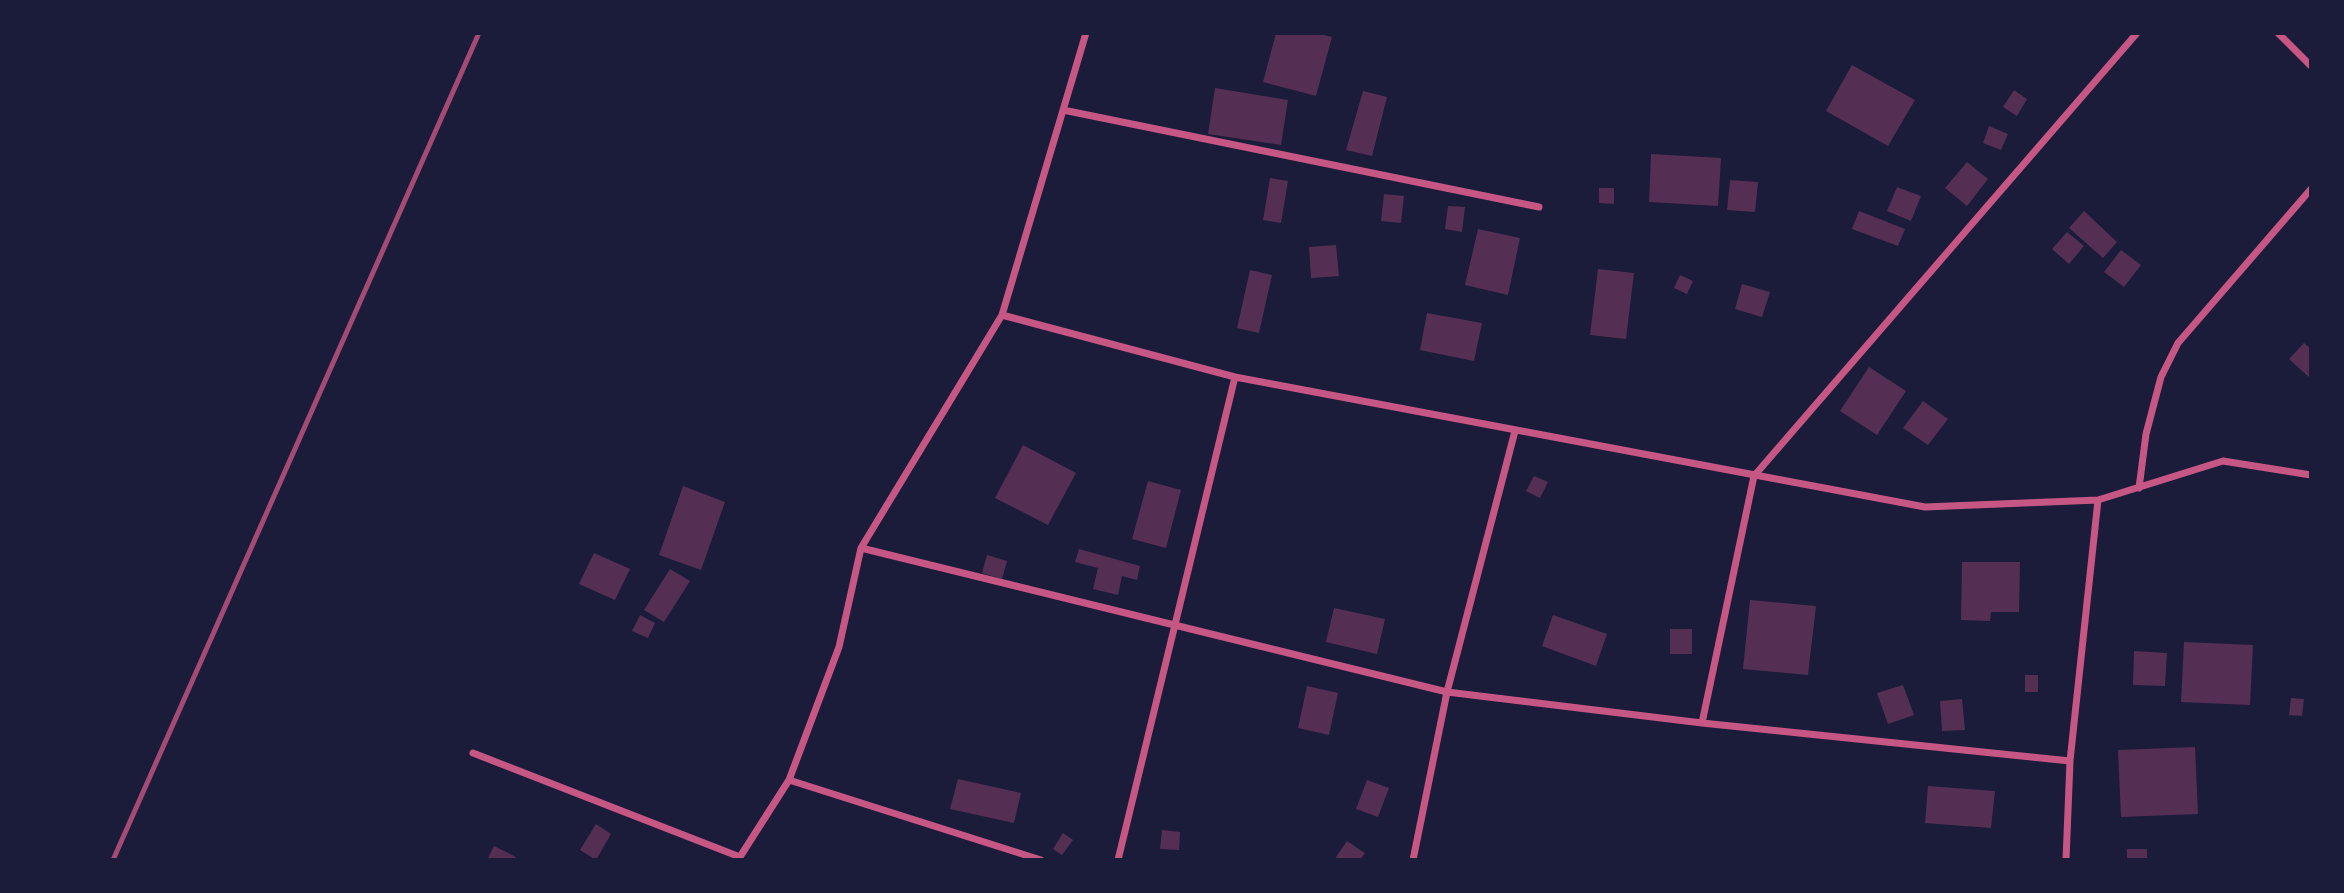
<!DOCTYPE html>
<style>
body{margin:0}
#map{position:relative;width:2344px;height:893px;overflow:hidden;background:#1b1b3a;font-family:"Libre Baskerville",serif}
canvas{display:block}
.frame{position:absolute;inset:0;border:35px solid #1b1b3a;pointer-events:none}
</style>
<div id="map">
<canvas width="2344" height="893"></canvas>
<div class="frame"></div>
</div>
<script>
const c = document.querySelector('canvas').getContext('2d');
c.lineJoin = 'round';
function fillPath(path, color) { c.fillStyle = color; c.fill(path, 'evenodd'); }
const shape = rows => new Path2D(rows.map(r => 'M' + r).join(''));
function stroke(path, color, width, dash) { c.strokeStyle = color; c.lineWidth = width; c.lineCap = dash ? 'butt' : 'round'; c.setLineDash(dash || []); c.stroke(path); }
const building = shape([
 [1276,33,1316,33,1332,37,1316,96,1263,82],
 [1852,65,1915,100,1888,146,1826,111],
 [1215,88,1288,100,1281,145,1208,134],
 [2014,90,2027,99,2017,116,2003,107],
 [1363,91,1387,97,1372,156,1346,150],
 [1989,126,2008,134,2001,150,1983,143],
 [1651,154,1721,158,1718,206,1649,202],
 [1967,162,1988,179,1967,206,1945,188],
 [1270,178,1288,181,1281,223,1263,220],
 [1730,180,1758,182,1755,212,1727,210],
 [1897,187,1921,196,1911,221,1887,211],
 [1599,188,1614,188,1614,204,1599,203],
 [1384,194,1404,196,1401,223,1381,221],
 [1448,206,1465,207,1462,232,1445,229],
 [1859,211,1905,229,1898,246,1852,229],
 [2084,211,2117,242,2103,258,2069,228],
 [1478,229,1520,238,1508,295,1465,285],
 [2067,232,2084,246,2069,264,2052,249],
 [1336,245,1339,276,1311,278,1309,247],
 [2121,250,2141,265,2124,287,2104,272],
 [1598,269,1634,273,1626,339,1590,335],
 [1250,270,1272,275,1259,333,1237,328],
 [1680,275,1693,281,1687,294,1674,288],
 [1742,284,1770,292,1762,317,1735,309],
 [1427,313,1482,323,1474,361,1420,350],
 [2304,343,2311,349,2311,379,2289,359],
 [1869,367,1906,391,1877,435,1840,411],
 [1923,401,1948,419,1928,445,1903,428],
 [1023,445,1076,473,1048,525,995,498],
 [1534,476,1548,482,1540,498,1526,491],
 [1148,481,1181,490,1166,548,1132,539],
 [683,486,725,502,701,570,659,555],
 [1079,549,1140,566,1137,580,1122,576,1118,595,1093,589,1098,568,1075,562],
 [594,553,630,569,615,600,579,584],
 [987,555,1007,561,1002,579,982,573],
 [1962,562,2020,562,2019,612,1991,612,1990,621,1961,620],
 [670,569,690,581,664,622,644,610],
 [1750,600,1816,606,1808,675,1743,669],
 [1334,608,1385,619,1377,654,1326,642],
 [640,615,655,623,648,638,632,631],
 [1553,615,1607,634,1596,666,1542,646],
 [1670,629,1692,629,1692,654,1670,654],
 [2184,642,2253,645,2250,705,2181,702],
 [2134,651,2167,653,2165,686,2133,685],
 [2025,675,2038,675,2038,692,2025,692],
 [1903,685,1914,715,1888,724,1877,693],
 [1307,686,1338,693,1329,735,1298,728],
 [2291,698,2304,699,2302,716,2289,715],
 [1962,699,1965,730,1942,731,1940,701],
 [2195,747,2198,814,2121,817,2118,750],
 [958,779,1021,793,1014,823,950,809],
 [1367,780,1389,788,1378,817,1356,809],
 [1928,786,1995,791,1991,828,1925,823],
 [596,824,611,834,596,860,580,850],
 [1162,830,1180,832,1179,850,1160,849],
 [1063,833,1073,840,1062,855,1053,849],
 [1347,841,1365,853,1360,860,1334,860],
 [494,846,516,857,514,860,487,860],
 [2127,849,2147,849,2147,860,2127,860]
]);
const minor = shape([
 [2278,33,2311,66],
 [1063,110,1539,207],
 [1002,315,1235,377,1925,507,2098,500,2223,461,2311,475],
 [2139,488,2146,434,2161,377,2178,343,2311,189],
 [861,548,1447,692,1702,723,2070,761],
 [1702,723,1754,476,2137,33],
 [473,753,740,857],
 [789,780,1041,860],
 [738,860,789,780,839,647,861,548,1002,315,1086,33],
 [1118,860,1235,377],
 [1413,860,1447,692,1515,431],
 [2066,860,2070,761,2098,500]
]);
const rail = shape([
 [113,860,479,33]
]);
fillPath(building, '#542f53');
stroke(minor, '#c65784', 7);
stroke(rail, '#a44b75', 5);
</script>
